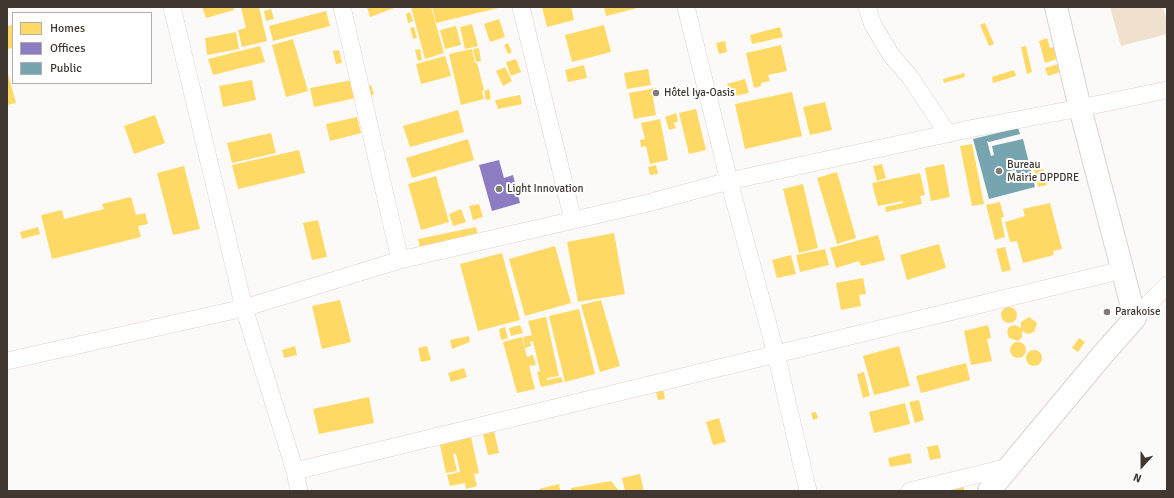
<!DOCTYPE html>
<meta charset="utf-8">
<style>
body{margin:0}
#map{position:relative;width:1174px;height:498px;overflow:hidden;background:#fcfaf8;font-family:Signika,sans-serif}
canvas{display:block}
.frame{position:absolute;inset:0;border:8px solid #403830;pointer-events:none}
.legend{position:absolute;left:12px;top:12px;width:140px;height:72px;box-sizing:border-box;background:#fff;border:1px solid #b3afac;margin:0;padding:5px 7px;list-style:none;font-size:12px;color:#403830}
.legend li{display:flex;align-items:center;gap:8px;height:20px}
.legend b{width:20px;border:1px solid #b3afac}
.north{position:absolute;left:1122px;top:446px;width:40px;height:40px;-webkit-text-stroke:3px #fff;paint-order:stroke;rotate:201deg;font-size:11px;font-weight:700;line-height:16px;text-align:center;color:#403830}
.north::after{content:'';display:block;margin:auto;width:14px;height:18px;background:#403830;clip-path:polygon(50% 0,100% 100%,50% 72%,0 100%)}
</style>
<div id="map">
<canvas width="1174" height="498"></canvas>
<div class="frame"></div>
<ul class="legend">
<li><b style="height:11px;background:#ffd966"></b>Homes</li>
<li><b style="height:11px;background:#8e7cc3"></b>Offices</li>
<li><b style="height:11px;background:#76a5af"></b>Public</li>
</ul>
<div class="north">N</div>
</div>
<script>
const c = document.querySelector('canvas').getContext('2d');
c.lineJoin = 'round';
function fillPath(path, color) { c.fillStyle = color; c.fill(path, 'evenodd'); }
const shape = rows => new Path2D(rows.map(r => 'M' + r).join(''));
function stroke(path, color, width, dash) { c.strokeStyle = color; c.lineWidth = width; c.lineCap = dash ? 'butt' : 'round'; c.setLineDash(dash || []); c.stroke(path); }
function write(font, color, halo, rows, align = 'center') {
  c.font = font + ' Signika,sans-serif'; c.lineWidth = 4; c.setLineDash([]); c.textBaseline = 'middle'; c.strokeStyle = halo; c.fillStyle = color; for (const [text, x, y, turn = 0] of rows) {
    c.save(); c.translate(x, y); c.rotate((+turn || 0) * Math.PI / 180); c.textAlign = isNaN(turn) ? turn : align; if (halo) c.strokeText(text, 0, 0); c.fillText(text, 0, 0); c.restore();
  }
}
const green = shape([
 [1110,7,1163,7,1167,22,1167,34,1121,46]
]);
const homes = shape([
 [202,7,233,7,234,10,206,18],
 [241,7,259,7,267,41,242,47,238,30,246,28],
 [367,7,397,7,370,17],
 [411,7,431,7,444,53,425,59],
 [432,7,498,7,498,8,436,23],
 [542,7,571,7,574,20,547,27],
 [604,7,637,7,637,8,606,16],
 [271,9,274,19,266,21,264,11],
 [326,11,330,26,273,41,269,26],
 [410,12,413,21,408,23,406,14],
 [499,19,505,37,490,42,484,24],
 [985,23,994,44,989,46,980,25],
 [472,24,478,46,465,49,460,27],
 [13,25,13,48,7,49,7,26],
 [604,25,611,52,572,62,565,35],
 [456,26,461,45,445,49,440,30],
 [414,27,417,38,413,39,410,28],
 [780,27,783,37,752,44,750,35],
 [236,32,239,49,207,55,205,38],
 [1047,38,1050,48,1054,47,1057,59,1045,63,1039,41],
 [293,39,308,91,286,97,272,45],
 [725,41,727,52,719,54,716,43],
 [508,43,512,52,508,54,504,45],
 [781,45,787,71,768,75,770,81,761,83,761,86,754,88,746,53],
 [260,46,265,62,213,75,208,59],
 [1026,46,1032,72,1027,74,1021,47],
 [479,48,481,61,476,62,473,49],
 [420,49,422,60,418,61,415,50],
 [472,49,475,63,477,63,484,90,482,91,484,99,461,105,449,54],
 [339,50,342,63,336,64,333,51],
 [445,56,451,76,421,84,416,64],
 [516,59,521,72,511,76,506,62],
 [1058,64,1060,72,1048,76,1045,68],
 [584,65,587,78,568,82,565,70],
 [505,67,512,81,503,86,496,71],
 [648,69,651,85,627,89,624,73],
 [7,70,16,103,7,105],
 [1014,70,1016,76,993,83,992,77],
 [964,73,965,77,944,83,943,79],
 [745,79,749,93,730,97,727,84],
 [252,80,256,100,223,107,219,86],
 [352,80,356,98,314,107,310,88],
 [371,85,374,94,370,96,367,86],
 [656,88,658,97,653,98,656,115,634,119,629,93],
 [489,89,491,99,486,100,484,91],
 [792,92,802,136,745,149,735,104],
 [520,95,522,104,498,109,495,100],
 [825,102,832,130,810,135,803,107],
 [696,109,706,150,689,154,679,113],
 [458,110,464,132,410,147,403,126],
 [676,113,678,121,674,123,676,128,669,130,665,117],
 [155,115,165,143,134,154,124,126],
 [357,117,361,133,330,141,326,124],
 [660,119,668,160,650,164,646,146,641,147,640,140,645,139,641,123],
 [271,133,276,153,232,163,227,143],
 [468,139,474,160,412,178,406,158],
 [972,144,984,204,972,206,960,146],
 [299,150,305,173,238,189,232,165],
 [882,164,886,178,877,181,873,166],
 [944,164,950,197,931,201,925,168],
 [656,165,658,174,650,175,648,167],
 [184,166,200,229,173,235,157,173],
 [1043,169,1047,185,1038,187,1034,170],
 [837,172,856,238,837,244,817,178],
 [920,173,925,195,920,196,922,204,886,212,885,207,903,203,903,201,878,206,872,183],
 [436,176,449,222,421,230,408,184],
 [803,184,818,248,799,253,783,189],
 [131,197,136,215,145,213,148,224,138,226,141,237,52,259,41,215,62,210,64,219,104,209,102,204],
 [1000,202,1004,217,1001,218,1005,237,995,240,986,205],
 [1050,203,1062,249,1053,251,1054,255,1023,263,1017,241,1010,242,1005,222,1025,216,1023,209],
 [479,204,483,217,473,220,469,206],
 [461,209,466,222,453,226,449,214],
 [318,220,327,257,312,260,303,223],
 [38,227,40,234,22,239,20,232],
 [476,227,480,244,422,257,418,239],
 [614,233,625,294,578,302,567,242],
 [878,235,885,260,861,266,859,261,836,268,830,248],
 [939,244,946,268,907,280,900,255],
 [555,246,571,303,525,316,509,259],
 [1005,247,1011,270,1002,272,996,249],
 [825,249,829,265,800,272,796,255],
 [502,253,520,320,478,331,460,264],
 [791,255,796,274,777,278,772,260],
 [863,278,866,294,859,295,861,306,841,310,836,283],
 [340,300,351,342,322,349,312,306],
 [601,300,620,366,600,372,581,305],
 '1001 315a8 8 0 1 1 16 0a8 8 0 1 1-16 0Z',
 [579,309,595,374,565,382,549,316],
 [546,317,559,376,547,378,547,380,561,377,563,382,541,387,537,372,540,371,533,341,530,342,531,346,525,348,523,337,532,335,528,321],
 [1029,317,1037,323,1034,332,1028,334,1022,331,1022,337,1018,341,1009,338,1007,332,1009,327,1015,325,1021,328,1021,322],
 [520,325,523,333,511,336,509,328],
 [988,325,991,338,987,339,992,361,971,365,964,331],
 [505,327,508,338,501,340,499,329],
 [469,336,470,342,452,349,450,340],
 [522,337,527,357,533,355,536,365,529,366,535,389,517,393,503,342],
 [1079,338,1085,342,1078,352,1072,348],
 '1010 350a8 8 0 1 1 16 0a8 8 0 1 1-16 0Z',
 [295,346,297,355,284,358,282,350],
 [427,346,431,360,421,362,418,348],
 [899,346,910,386,874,395,863,356],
 '1026 358a8 8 0 1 1 16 0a8 8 0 1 1-16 0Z',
 [966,363,970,380,921,393,916,376],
 [464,368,467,377,451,382,448,373],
 [864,372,870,396,863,398,857,374],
 [663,390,665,399,658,400,656,392],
 [369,397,374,423,319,434,313,409],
 [919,400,924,420,915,423,909,402],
 [905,403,910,424,874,433,869,412],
 [816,412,818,418,813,420,811,413],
 [719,418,726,442,713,445,706,422],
 [494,431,499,453,488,455,483,434],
 [471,437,479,473,474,474,477,486,466,489,465,483,450,486,447,475,460,472,456,454,453,454,457,471,446,473,440,445],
 [938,445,941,458,930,460,927,447],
 [910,453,912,463,890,467,888,458],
 [640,474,644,491,625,491,622,478],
 [611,481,619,491,571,491,571,488],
 [559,484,560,491,540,491,539,489],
 [964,487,964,491,951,491,951,490]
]);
const offices = shape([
 [499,160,504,178,513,175,520,203,492,211,479,165]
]);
const public = shape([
 [1018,128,1020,134,989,142,987,141,991,156,994,155,992,146,1023,139,1035,187,989,199,973,139],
 [1016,170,1017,176,1009,178,1008,171]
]);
const minor = shape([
 [172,7,244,308,295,471,299,491],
 [342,7,400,260],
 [521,7,573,220],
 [686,7,729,181,776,354,808,491],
 [867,7,873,25,891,55,910,77,948,134],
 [1135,318,1167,285],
 [7,361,244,308,400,260,648,203,729,181,969,129,1080,108,1167,90],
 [295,471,1122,270],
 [910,491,1009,467]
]);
const tertiary = shape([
 [989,491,1104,353,1135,318,1080,108,1056,7]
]);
const markers = [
 [656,93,4,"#827c76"],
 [999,171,4,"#827c76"],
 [499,189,4,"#827c76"],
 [1107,312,4,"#827c76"]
];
const poiNames = [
 ["Hôtel Iya-Oasis",664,93],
 ["Bureau",1007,165],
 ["Mairie DPPDRE",1007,178],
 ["Light Innovation",507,189],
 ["Parakoise",1115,312]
];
fillPath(green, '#f0e0ce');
fillPath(homes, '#ffd966');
fillPath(offices, '#8e7cc3');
fillPath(public, '#76a5af');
stroke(minor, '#dad4cf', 18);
stroke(tertiary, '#dad4cf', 24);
stroke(minor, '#fffefe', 17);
stroke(tertiary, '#fffefe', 22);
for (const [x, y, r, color] of markers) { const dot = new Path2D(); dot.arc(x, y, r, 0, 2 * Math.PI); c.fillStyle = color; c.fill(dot); stroke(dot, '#fff', 1.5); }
write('11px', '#403830', '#fff', poiNames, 'left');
</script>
